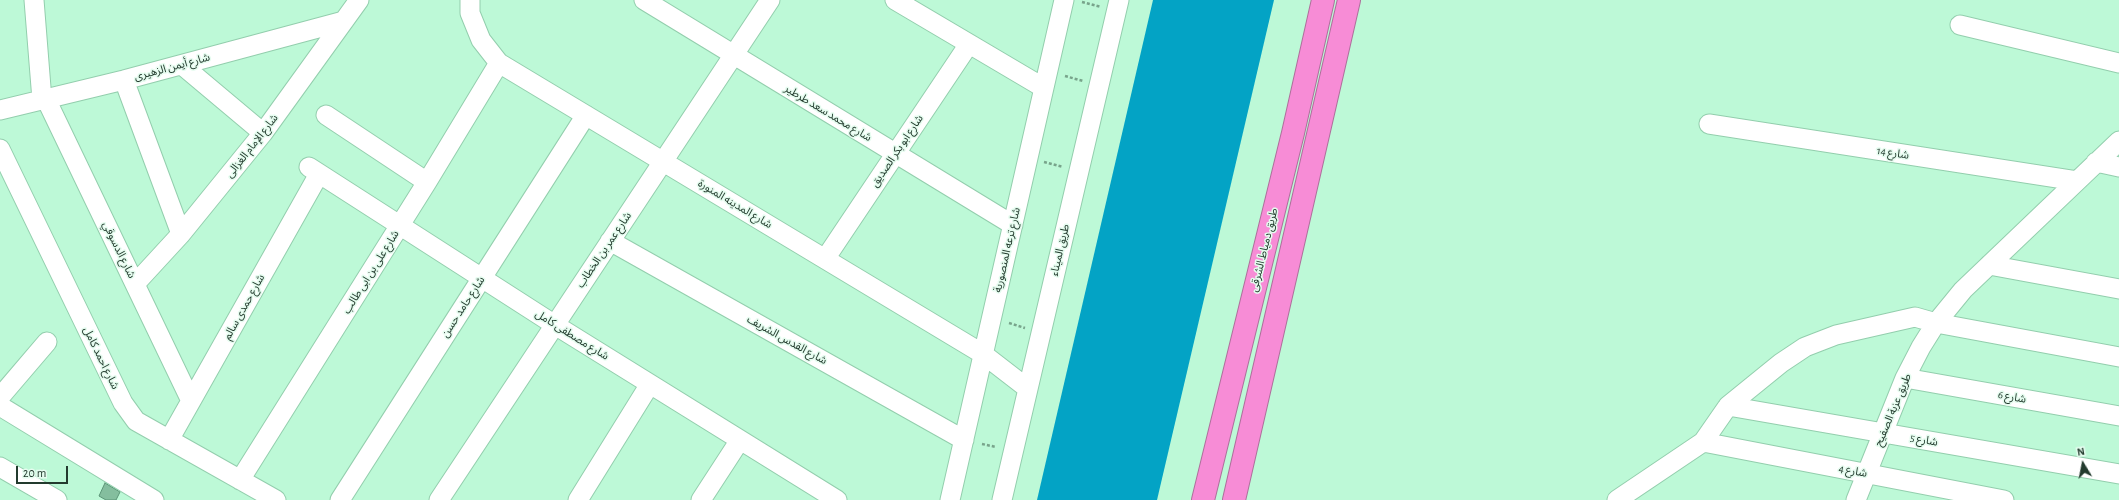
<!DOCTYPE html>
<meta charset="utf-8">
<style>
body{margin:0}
#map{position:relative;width:2119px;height:500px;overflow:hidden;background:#bdf9d7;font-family:"Alegreya Sans",sans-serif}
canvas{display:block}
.north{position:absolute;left:2063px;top:444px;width:40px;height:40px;-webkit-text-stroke:3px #e5fcef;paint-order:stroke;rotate:350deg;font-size:11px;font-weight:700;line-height:16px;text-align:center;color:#233b2e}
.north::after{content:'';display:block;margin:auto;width:14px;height:18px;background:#233b2e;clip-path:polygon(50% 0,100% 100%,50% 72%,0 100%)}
.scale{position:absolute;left:16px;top:466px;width:52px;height:18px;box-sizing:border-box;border:2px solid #233b2e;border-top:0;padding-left:5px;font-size:12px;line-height:14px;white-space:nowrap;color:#233b2e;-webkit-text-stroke:3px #e5fcef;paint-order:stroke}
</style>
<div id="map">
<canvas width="2119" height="500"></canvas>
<div class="north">N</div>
<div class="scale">20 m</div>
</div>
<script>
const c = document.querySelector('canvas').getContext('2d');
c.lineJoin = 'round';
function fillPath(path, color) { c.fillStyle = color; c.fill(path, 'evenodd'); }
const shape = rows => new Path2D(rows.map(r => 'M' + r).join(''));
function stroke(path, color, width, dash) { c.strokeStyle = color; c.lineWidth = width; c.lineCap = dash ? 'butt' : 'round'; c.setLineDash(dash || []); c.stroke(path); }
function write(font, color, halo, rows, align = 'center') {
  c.font = font + ' "Alegreya Sans","Noto Sans Arabic",sans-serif'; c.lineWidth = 3; c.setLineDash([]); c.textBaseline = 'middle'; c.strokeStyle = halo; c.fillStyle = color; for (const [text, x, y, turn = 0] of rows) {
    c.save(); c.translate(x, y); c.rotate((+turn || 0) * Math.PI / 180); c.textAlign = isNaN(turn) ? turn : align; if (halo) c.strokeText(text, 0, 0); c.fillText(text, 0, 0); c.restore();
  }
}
const water = shape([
 [1153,0,1274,0,1157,500,1037,500]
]);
const building = shape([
 [105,483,120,492,116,500,106,500,99,496,105,483]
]);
const path = shape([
 [1082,2,1101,7],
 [1065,76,1083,81],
 [1044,162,1063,167],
 [1009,323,1025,328],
 [982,444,996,447]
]);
const minor = shape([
 [34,0,42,100],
 [470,0,470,13,481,40,499,63,983,354,1027,388],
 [644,0,1013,225],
 [895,0,1044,88],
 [1960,25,2119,63],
 [182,65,263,133],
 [124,80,181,234],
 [46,99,191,401],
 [0,110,124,80,344,21],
 [326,115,427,182],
 [1709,124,2077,181],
 [0,149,123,403,136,421,276,500],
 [2096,162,2119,167],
 [309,167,555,325,837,500],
 [610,241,964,440],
 [825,259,969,44],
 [1989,265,2119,289],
 [135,284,181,234,263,133,359,0],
 [1905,378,2119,416],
 [0,397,47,342],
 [0,406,154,500],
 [1728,406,2119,474],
 [169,440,319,174],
 [1703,442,2004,500],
 [0,467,57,500],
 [240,480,427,182,499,63],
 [340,500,586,115],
 [439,500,770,0],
 [578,500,650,384],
 [701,500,740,440],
 [950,500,1064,0],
 [1002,500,1119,0],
 [1617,500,1703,442,1728,406,1781,363,1805,347,1836,335,1915,317,1936,323,2119,357],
 [1856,500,1905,378,1921,347,1936,323,1963,290,2119,141]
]);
const highway = shape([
 [1203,500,1293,133,1323,0],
 [1234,500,1349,0]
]);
const streetNames = [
 ["شارع أيمن الزهيرى",172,67,-15],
 ["شارع محمد سعد طرطير",828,113,31],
 ["شارع الإمام الغزالى",252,146,-52],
 ["شارع ابو بكر الصديق",897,151,-56],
 ["شارع 14",1893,153,9],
 ["شارع المدينه المنورة",735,204,31],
 ["شارع الدسوقي",119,250,64],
 ["شارع عمر بن الخطاب",604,250,-56],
 ["شارع ترعه المنصورية",1007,250,-77],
 ["طريق الميناء",1060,250,-77],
 ["طريق دمياط الشرقى",1264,250,-76],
 ["شارع على بن ابى طالب",371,272,-58],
 ["شارع حمدى سالم",244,307,-61],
 ["شارع حامد حسن",463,307,-57],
 ["شارع مصطفى كامل",572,335,32],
 ["شارع القدس الشريف",787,340,29],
 ["شارع احمد كامل",101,358,64],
 ["شارع 6",2012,397,10],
 ["طريق عزبة الصفيح",1893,410,-67],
 ["شارع 5",1924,440,10],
 ["شارع 4",1853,471,11]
];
fillPath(water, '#03a3c5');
fillPath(building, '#84be9e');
stroke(building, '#5b9476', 1);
stroke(minor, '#93cead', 21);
stroke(highway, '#ad709b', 24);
stroke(path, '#78a48b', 2.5, [3, 2]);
stroke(minor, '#fff', 19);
stroke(highway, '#f78cd6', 22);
write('11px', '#233b2e', '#e5fcef', streetNames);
</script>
